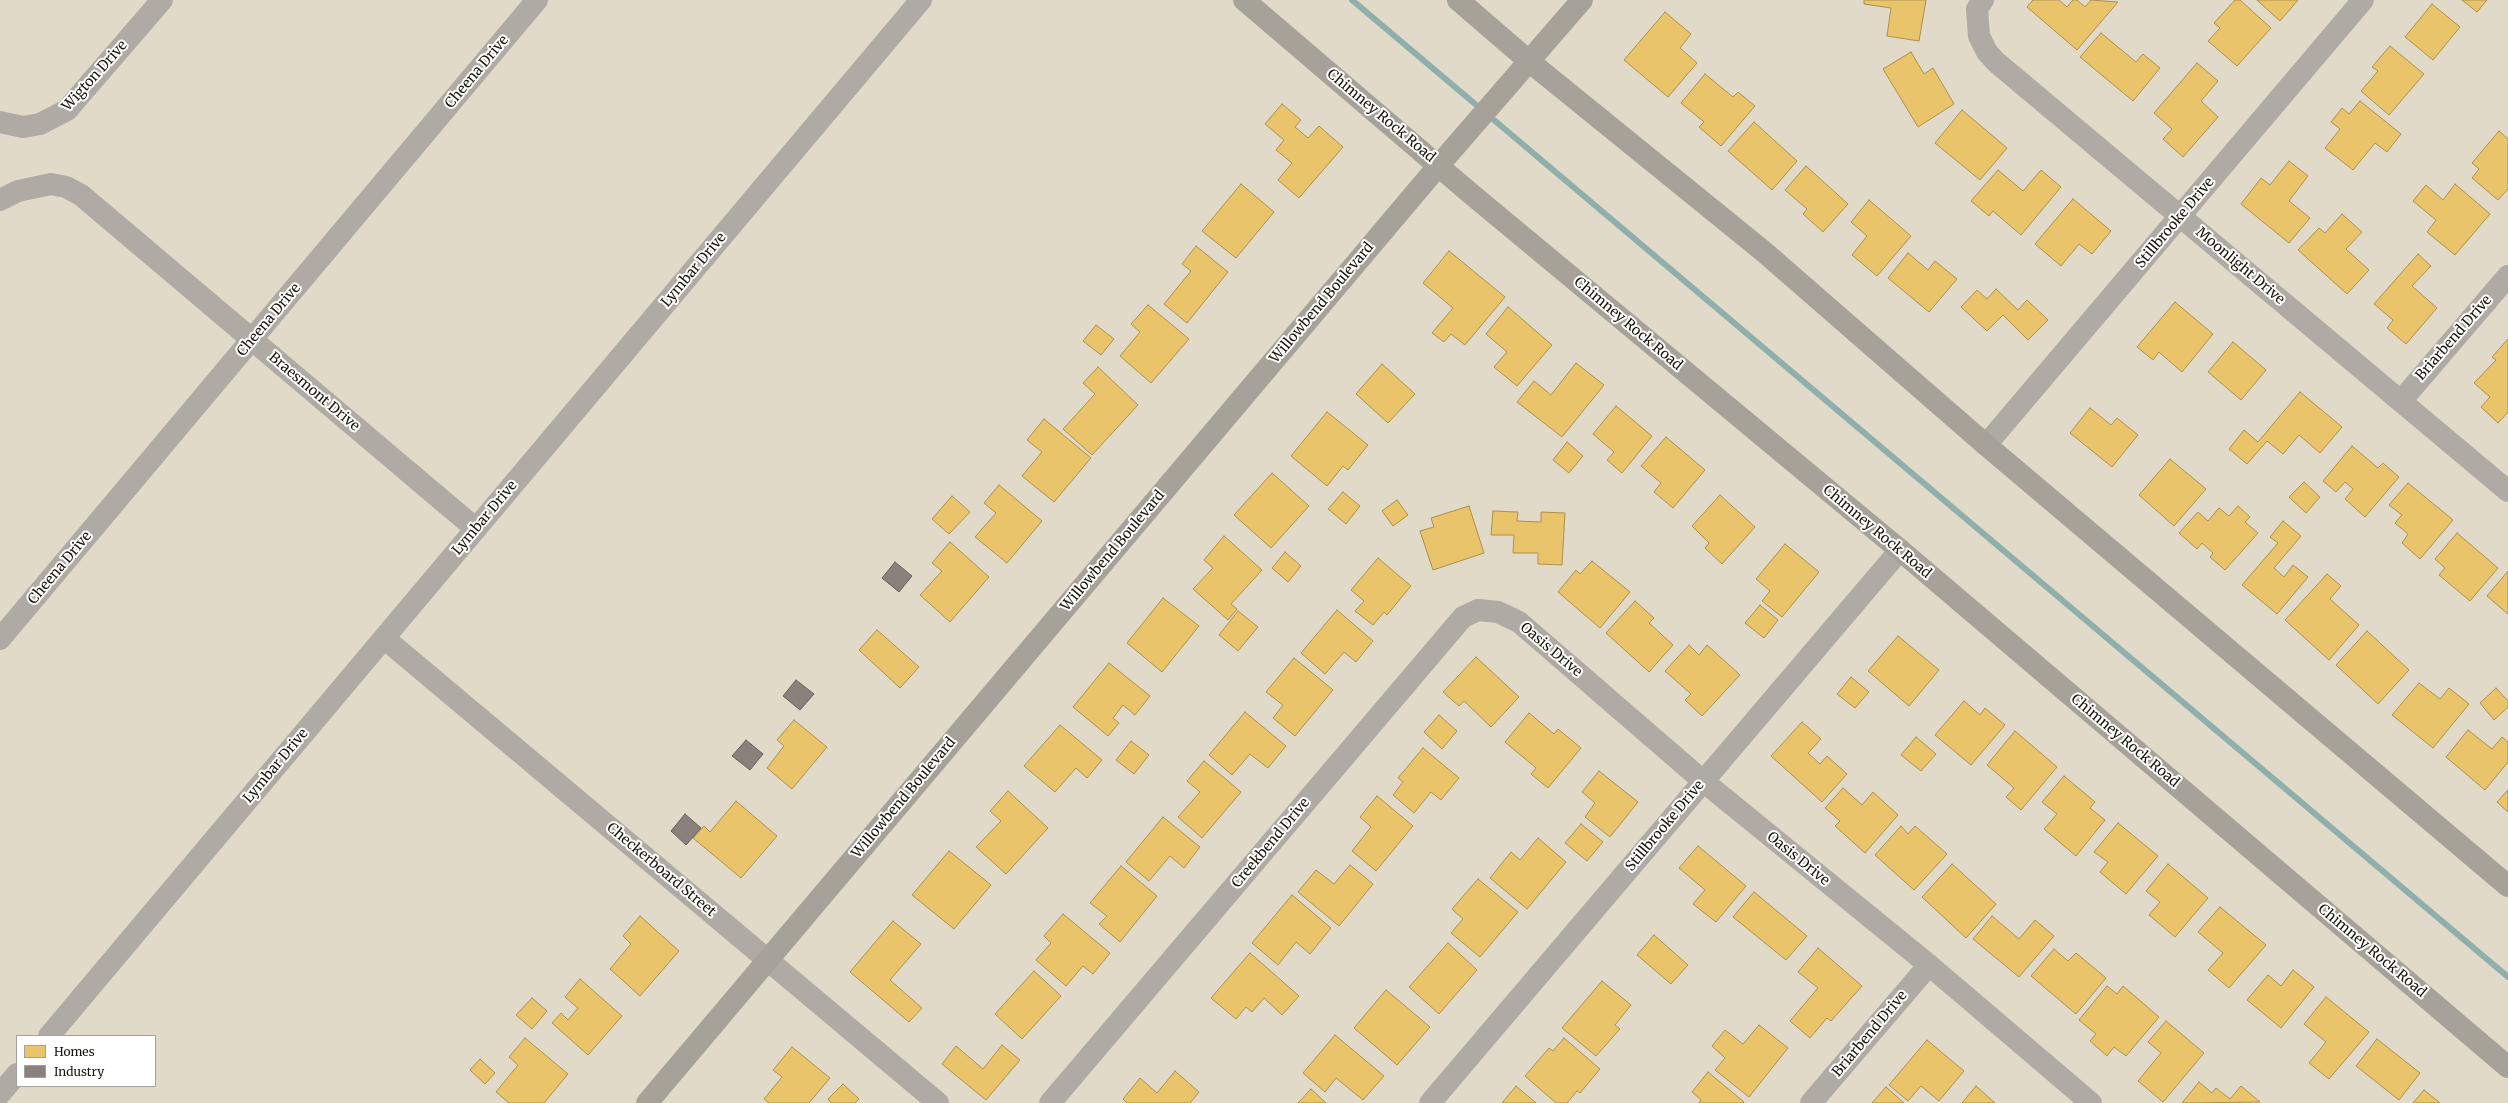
<!DOCTYPE html>
<style>
body{margin:0}
#map{position:relative;width:2508px;height:1103px;overflow:hidden;background:#e2dac8;font-family:Merriweather,serif}
canvas{display:block}
.legend{position:absolute;left:16px;top:1035px;width:140px;height:52px;box-sizing:border-box;background:#fff;border:1px solid #a3a19d;margin:0;padding:5px 7px;list-style:none;font-size:12px;color:#1a1509}
.legend li{display:flex;align-items:center;gap:8px;height:20px}
.legend b{width:20px;border:1px solid #a3a19d}
</style>
<div id="map">
<canvas width="2508" height="1103"></canvas>
<ul class="legend">
<li><b style="height:11px;background:#e9c46a"></b>Homes</li>
<li><b style="height:11px;background:#8a817c"></b>Industry</li>
</ul>
</div>
<script>
const c = document.querySelector('canvas').getContext('2d');
c.lineJoin = 'round';
function fillPath(path, color) { c.fillStyle = color; c.fill(path, 'evenodd'); }
const shape = rows => new Path2D(rows.map(r => 'M' + r).join(''));
function stroke(path, color, width, dash) { c.strokeStyle = color; c.lineWidth = width; c.lineCap = dash ? 'butt' : 'round'; c.setLineDash(dash || []); c.stroke(path); }
function write(font, color, halo, rows, align = 'center') {
  c.font = font + ' Merriweather,serif'; c.lineWidth = 4; c.setLineDash([]); c.textBaseline = 'middle'; c.strokeStyle = halo; c.fillStyle = color; for (const [text, x, y, turn = 0] of rows) {
    c.save(); c.translate(x, y); c.rotate((+turn || 0) * Math.PI / 180); c.textAlign = isNaN(turn) ? turn : align; if (halo) c.strokeText(text, 0, 0); c.fillText(text, 0, 0); c.restore();
  }
}
const homes = shape([
 [1864,0,1926,0,1919,41,1887,36,1891,8,1864,4,1864,0],
 [2033,0,2059,0,2067,7,2073,0,2077,0,2085,7,2091,0,2118,2,2077,50,2027,7,2033,0],
 [2235,0,2240,0,2271,28,2237,66,2208,41,2220,28,2214,23,2235,0],
 [2257,0,2298,0,2280,21,2257,0],
 [2462,0,2487,0,2477,12,2462,0],
 [2432,4,2460,27,2433,60,2405,37,2432,4],
 [1665,12,1691,34,1680,48,1697,63,1668,97,1624,60,1665,12],
 [2101,33,2136,62,2143,54,2160,68,2133,101,2080,57,2101,33],
 [2390,46,2424,74,2389,115,2361,91,2378,71,2372,67,2390,46],
 [1911,52,1924,74,1933,68,1954,104,1918,127,1883,69,1911,52],
 [2197,63,2218,81,2201,101,2218,117,2183,157,2163,139,2172,129,2154,113,2197,63],
 [1705,74,1733,97,1738,92,1755,106,1721,146,1699,127,1704,122,1681,103,1705,74],
 [2360,101,2401,134,2387,152,2375,143,2353,170,2325,148,2340,129,2331,122,2342,108,2349,114,2360,101],
 [1282,104,1301,120,1295,127,1308,138,1319,126,1343,147,1299,198,1278,180,1292,163,1276,150,1284,140,1265,124,1282,104],
 [1962,110,2007,148,1980,180,1935,143,1962,110],
 [1754,122,1797,161,1772,190,1728,151,1754,122],
 [2499,131,2508,139,2508,189,2498,200,2472,178,2479,169,2472,163,2499,131],
 [2289,161,2308,176,2289,201,2310,218,2289,243,2241,204,2261,178,2270,185,2289,161],
 [1806,166,1848,204,1823,232,1803,214,1807,209,1785,190,1806,166],
 [1998,170,2023,191,2041,170,2061,187,2021,235,1993,211,1989,216,1971,201,1998,170],
 [1241,184,1274,212,1236,258,1202,231,1241,184],
 [2455,184,2490,214,2455,255,2427,232,2436,220,2413,201,2426,185,2443,200,2455,184],
 [2073,199,2111,231,2092,254,2079,244,2061,266,2035,244,2073,199],
 [1869,200,1911,236,1877,276,1852,255,1867,236,1851,222,1869,200],
 [2342,214,2362,232,2346,249,2369,270,2347,294,2298,250,2319,228,2325,233,2342,214],
 [1196,246,1228,272,1187,323,1164,304,1191,271,1182,264,1196,246],
 [1449,251,1505,297,1465,345,1451,334,1444,342,1432,333,1453,308,1423,283,1449,251],
 [1908,253,1928,270,1935,261,1957,279,1929,312,1888,278,1908,253],
 [2418,254,2431,266,2412,286,2437,308,2406,344,2387,328,2393,320,2374,304,2418,254],
 [1996,289,2018,310,2027,300,2048,320,2028,340,2003,315,1987,331,1961,307,1977,290,1987,299,1996,289],
 [2175,302,2213,334,2182,372,2159,352,2153,360,2137,347,2175,302],
 [1148,305,1189,339,1151,383,1120,356,1140,332,1131,324,1148,305],
 [1508,307,1552,345,1517,386,1494,367,1507,352,1486,334,1508,307],
 [1096,325,1114,339,1101,355,1083,341,1096,325],
 [2508,339,2508,412,2498,423,2481,407,2490,397,2474,383,2496,360,2492,357,2508,339],
 [2233,342,2266,370,2241,400,2208,372,2233,342],
 [1576,363,1604,385,1562,437,1517,402,1534,381,1551,395,1576,363],
 [1382,364,1415,394,1388,423,1356,394,1382,364],
 [1098,367,1138,405,1092,455,1063,429,1095,394,1083,383,1098,367],
 [2300,392,2342,427,2320,453,2299,435,2283,454,2267,441,2247,464,2229,449,2244,430,2258,442,2300,392],
 [1616,406,1652,436,1622,473,1607,460,1614,452,1593,434,1616,406],
 [2090,408,2111,425,2117,418,2138,435,2112,467,2070,433,2090,408],
 [1327,412,1368,445,1348,470,1343,466,1327,486,1291,456,1327,412],
 [1044,419,1091,458,1054,502,1022,476,1042,452,1027,440,1044,419],
 [1666,437,1705,470,1673,508,1654,492,1661,483,1641,466,1666,437],
 [1567,442,1583,456,1569,473,1553,460,1567,442],
 [2352,446,2378,468,2383,463,2399,477,2365,517,2345,499,2353,489,2345,482,2336,492,2323,481,2352,446],
 [2170,459,2206,489,2174,526,2139,495,2170,459],
 [1272,473,1309,506,1271,548,1234,515,1272,473],
 [2304,482,2320,497,2306,513,2289,497,2304,482],
 [2408,483,2453,520,2420,559,2402,543,2408,534,2395,523,2402,515,2389,505,2408,483],
 [999,485,1042,521,1007,563,975,537,996,513,984,503,999,485],
 [1343,492,1360,506,1346,524,1328,509,1343,492],
 [1720,495,1755,527,1722,564,1705,548,1709,543,1692,526,1720,495],
 [952,496,970,512,949,534,932,519,952,496],
 [1397,500,1408,515,1393,526,1382,511,1397,500],
 [1469,506,1484,553,1433,570,1420,531,1434,527,1431,518,1469,506],
 [2238,506,2250,517,2245,522,2258,533,2225,570,2210,557,2213,553,2202,543,2197,549,2179,533,2198,512,2208,521,2219,508,2229,516,2238,506],
 [1493,511,1518,512,1517,521,1541,522,1541,512,1565,513,1562,565,1538,564,1538,553,1513,553,1514,535,1491,535,1493,511],
 [2283,521,2301,536,2274,568,2284,577,2293,565,2308,577,2277,614,2242,585,2278,543,2270,537,2283,521],
 [2457,533,2498,568,2470,601,2439,575,2445,568,2435,559,2457,533],
 [1224,536,1262,570,1231,604,1237,609,1228,620,1193,589,1213,568,1204,560,1224,536],
 [950,542,989,577,950,622,920,595,942,571,932,563,950,542],
 [1785,544,1819,572,1782,617,1762,601,1770,591,1756,579,1785,544],
 [1285,552,1301,566,1288,582,1272,568,1285,552],
 [1378,558,1411,586,1387,615,1384,612,1373,625,1355,611,1364,601,1351,590,1378,558],
 [1592,561,1630,592,1600,628,1558,592,1576,570,1580,574,1592,561],
 [2508,571,2508,614,2487,596,2508,571],
 [2327,574,2341,586,2330,599,2359,625,2329,660,2285,620,2327,574],
 [1163,598,1199,626,1162,672,1127,643,1163,598],
 [1635,601,1654,618,1649,623,1673,645,1649,672,1606,633,1635,601],
 [1760,605,1778,620,1764,638,1745,623,1760,605],
 [1337,610,1373,641,1356,662,1344,652,1325,674,1301,653,1337,610],
 [1238,611,1258,627,1238,651,1219,635,1238,611],
 [877,630,919,667,900,688,859,650,877,630],
 [2367,631,2409,670,2378,704,2336,665,2367,631],
 [1898,636,1939,670,1909,706,1868,671,1898,636],
 [1689,645,1699,655,1707,645,1740,675,1702,716,1685,700,1691,694,1665,671,1689,645],
 [1476,657,1519,697,1491,727,1464,701,1459,706,1443,692,1476,657],
 [1294,658,1333,690,1295,736,1273,718,1283,705,1266,692,1294,658],
 [1109,663,1150,696,1135,715,1123,705,1113,718,1119,723,1108,736,1073,707,1109,663],
 [1851,677,1869,692,1855,708,1837,694,1851,677],
 [2419,683,2440,699,2449,688,2469,704,2433,748,2392,715,2419,683],
 [2496,688,2508,701,2508,707,2494,720,2480,703,2496,688],
 [1964,701,1980,715,1985,708,2005,725,1971,765,1935,735,1964,701],
 [1245,712,1286,746,1268,768,1250,754,1232,775,1209,755,1245,712],
 [1529,713,1554,734,1558,729,1581,748,1548,788,1531,774,1536,768,1505,742,1529,713],
 [1439,715,1457,731,1442,749,1424,732,1439,715],
 [794,720,827,747,792,789,767,768,784,746,777,740,794,720],
 [1802,722,1821,739,1808,753,1820,764,1827,756,1847,774,1822,802,1771,756,1802,722],
 [1060,725,1102,760,1087,778,1076,768,1055,792,1024,766,1060,725],
 [2468,730,2492,749,2502,737,2508,742,2508,762,2485,790,2446,757,2468,730],
 [2015,731,2057,767,2021,810,2006,797,2014,788,1987,765,2015,731],
 [1916,737,1936,754,1921,771,1901,755,1916,737],
 [1131,741,1149,755,1134,774,1116,760,1131,741],
 [1423,748,1459,778,1441,800,1431,792,1414,813,1393,795,1403,782,1398,778,1423,748],
 [1204,761,1241,792,1202,838,1178,817,1200,792,1187,781,1204,761],
 [1599,771,1638,802,1610,837,1585,817,1595,803,1582,792,1599,771],
 [2064,776,2095,802,2090,808,2105,820,2076,856,2044,829,2057,814,2042,802,2064,776],
 [1843,788,1862,805,1873,792,1898,815,1865,853,1835,826,1840,821,1825,808,1843,788],
 [2508,790,2508,812,2497,802,2508,790],
 [1008,791,1048,828,1006,874,976,847,1001,821,990,811,1008,791],
 [1377,796,1413,826,1376,871,1352,851,1371,827,1360,817,1377,796],
 [736,801,777,836,741,878,693,838,704,826,710,832,736,801],
 [1163,817,1200,847,1184,868,1170,856,1149,881,1126,862,1163,817],
 [2118,823,2158,856,2126,894,2100,872,2108,862,2094,852,2118,823],
 [1581,824,1603,842,1587,861,1565,843,1581,824],
 [1901,826,1908,834,1915,826,1947,854,1914,890,1875,855,1901,826],
 [1538,838,1566,862,1527,909,1490,878,1511,852,1520,860,1538,838],
 [1698,846,1746,886,1716,922,1693,904,1705,890,1679,868,1698,846],
 [949,851,991,885,954,929,912,895,949,851],
 [1952,864,1996,904,1966,938,1922,897,1952,864],
 [2168,864,2208,898,2175,937,2149,915,2160,902,2146,891,2168,864],
 [1350,865,1373,884,1339,926,1298,892,1316,870,1334,884,1350,865],
 [1121,866,1157,896,1120,942,1099,924,1107,916,1090,903,1121,866],
 [1478,879,1518,912,1480,957,1451,933,1463,919,1452,909,1478,879],
 [1754,892,1807,936,1786,960,1733,917,1754,892],
 [1292,895,1331,928,1310,954,1296,942,1278,965,1252,943,1292,895],
 [2220,907,2266,945,2229,988,2208,970,2223,953,2198,932,2220,907],
 [1063,914,1110,953,1093,974,1083,966,1066,986,1036,960,1051,943,1044,936,1063,914],
 [640,916,679,951,640,996,610,969,631,944,623,936,640,916],
 [1992,916,2019,939,2035,920,2054,936,2019,977,1973,939,1992,916],
 [893,921,921,944,890,980,922,1008,909,1022,850,972,893,921],
 [1654,935,1688,965,1671,984,1637,955,1654,935],
 [1448,943,1477,970,1439,1014,1409,987,1448,943],
 [1818,948,1862,986,1831,1021,1827,1018,1810,1038,1790,1021,1818,988,1798,972,1818,948],
 [2054,949,2068,961,2076,953,2106,978,2076,1014,2031,976,2054,949],
 [1250,953,1299,996,1282,1015,1264,998,1252,1012,1246,1007,1236,1019,1211,998,1250,953],
 [2293,970,2314,987,2281,1028,2247,1000,2268,975,2281,986,2293,970],
 [1034,971,1061,996,1022,1039,995,1014,1034,971],
 [580,979,622,1016,588,1055,552,1023,561,1013,568,1020,578,1008,565,997,580,979],
 [1602,981,1631,1005,1615,1025,1620,1029,1596,1056,1562,1028,1602,981],
 [2107,986,2117,994,2123,986,2159,1017,2126,1056,2114,1047,2107,1056,2090,1041,2096,1034,2079,1020,2107,986],
 [1386,990,1430,1027,1397,1065,1354,1028,1386,990],
 [2326,997,2369,1032,2329,1079,2309,1063,2326,1042,2304,1024,2326,997],
 [532,998,547,1011,532,1029,516,1015,532,998],
 [2166,1021,2204,1053,2163,1102,2138,1081,2161,1053,2148,1042,2166,1021],
 [1759,1025,1788,1048,1749,1097,1715,1070,1725,1058,1712,1046,1725,1030,1743,1044,1759,1025],
 [1335,1035,1384,1076,1363,1100,1336,1078,1325,1092,1303,1073,1335,1035],
 [525,1038,568,1074,544,1103,509,1103,496,1092,518,1065,509,1057,525,1038],
 [1564,1038,1600,1069,1580,1093,1577,1091,1567,1103,1556,1103,1525,1076,1549,1048,1553,1051,1564,1038],
 [2377,1039,2420,1073,2399,1100,2356,1066,2377,1039],
 [1927,1040,1964,1071,1939,1101,1921,1086,1908,1101,1889,1085,1927,1040],
 [1002,1045,1020,1060,986,1100,942,1064,956,1046,983,1069,1002,1045],
 [792,1047,830,1078,809,1103,769,1103,764,1099,782,1077,773,1070,792,1047],
 [480,1059,495,1073,485,1084,470,1070,480,1059],
 [1175,1071,1199,1092,1190,1103,1127,1103,1123,1099,1140,1078,1157,1093,1175,1071],
 [1708,1072,1744,1102,1743,1103,1699,1103,1701,1100,1692,1092,1708,1072],
 [2199,1082,2212,1093,2216,1088,2230,1099,2241,1086,2260,1102,2182,1103,2199,1082],
 [843,1084,859,1099,855,1103,831,1103,828,1099,843,1084],
 [1516,1086,1536,1103,1502,1103,1516,1086],
 [1976,1086,1995,1103,1962,1103,1976,1086],
 [1886,1087,1904,1103,1872,1103,1886,1087],
 [1311,1089,1326,1103,1298,1103,1311,1089],
 [2424,1090,2440,1103,2413,1103,2424,1090]
]);
const industry = shape([
 [895,562,912,576,899,592,882,578,895,562],
 [796,680,814,694,800,710,783,696,796,680],
 [746,740,763,754,750,770,732,756,746,740],
 [685,814,701,828,686,845,671,831,685,814]
]);
const stream = shape([
 [1352,0,2508,977]
]);
const minor = shape([
 [1983,0,1977,9,1979,36,1987,52,1996,62,2508,491],
 [0,122,23,127,40,124,67,110,162,0],
 [0,200,18,191,51,184,66,187,81,195,476,529],
 [2401,401,2508,276],
 [1986,445,2363,0],
 [384,638,938,1103],
 [0,639,537,0],
 [49,1036,921,0],
 [0,1094,17,1074],
 [1050,1103,1463,617,1478,610,1498,612,1519,622,1703,781,1929,965,2091,1103],
 [1430,1103,1900,550],
 [1811,1103,1929,965]
]);
const major = shape([
 [1244,0,1470,193,1900,550,2508,1067],
 [1458,0,1530,62,1763,251,1986,445,2508,886],
 [647,1103,1439,165,1582,0]
]);
const streetNames = [
 ["Cheena Drive",477,72,-50],
 ["Wigton Drive",95,76,-48],
 ["Chimney Rock Road",1381,116,40],
 ["Stillbrooke Drive",2175,223,-50],
 ["Moonlight Drive",2240,266,40],
 ["Lymbar Drive",694,270,-50],
 ["Willowbend Boulevard",1322,303,-50],
 ["Cheena Drive",269,320,-50],
 ["Chimney Rock Road",1628,324,40],
 ["Briarbend Drive",2454,338,-49],
 ["Braesmont Drive",314,392,40],
 ["Lymbar Drive",485,518,-50],
 ["Chimney Rock Road",1877,532,40],
 ["Willowbend Boulevard",1113,551,-50],
 ["Cheena Drive",60,568,-50],
 ["Oasis Drive",1551,650,40],
 ["Chimney Rock Road",2125,741,40],
 ["Lymbar Drive",276,766,-50],
 ["Willowbend Boulevard",904,798,-50],
 ["Stillbrooke Drive",1665,826,-50],
 ["Creekbend Drive",1271,843,-50],
 ["Oasis Drive",1798,859,39],
 ["Checkerboard Street",661,870,40],
 ["Chimney Rock Road",2372,951,40],
 ["Briarbend Drive",1870,1034,-50]
];
fillPath(homes, '#e9c46a');
stroke(homes, '#ab904d', 1);
fillPath(industry, '#8a817c');
stroke(industry, '#68615a', 1);
stroke(stream, '#8fafac', 6);
stroke(minor, '#afaaa3', 22);
stroke(major, '#a7a299', 22);
write('14px', '#1a1509', '#fff', streetNames);
</script>
